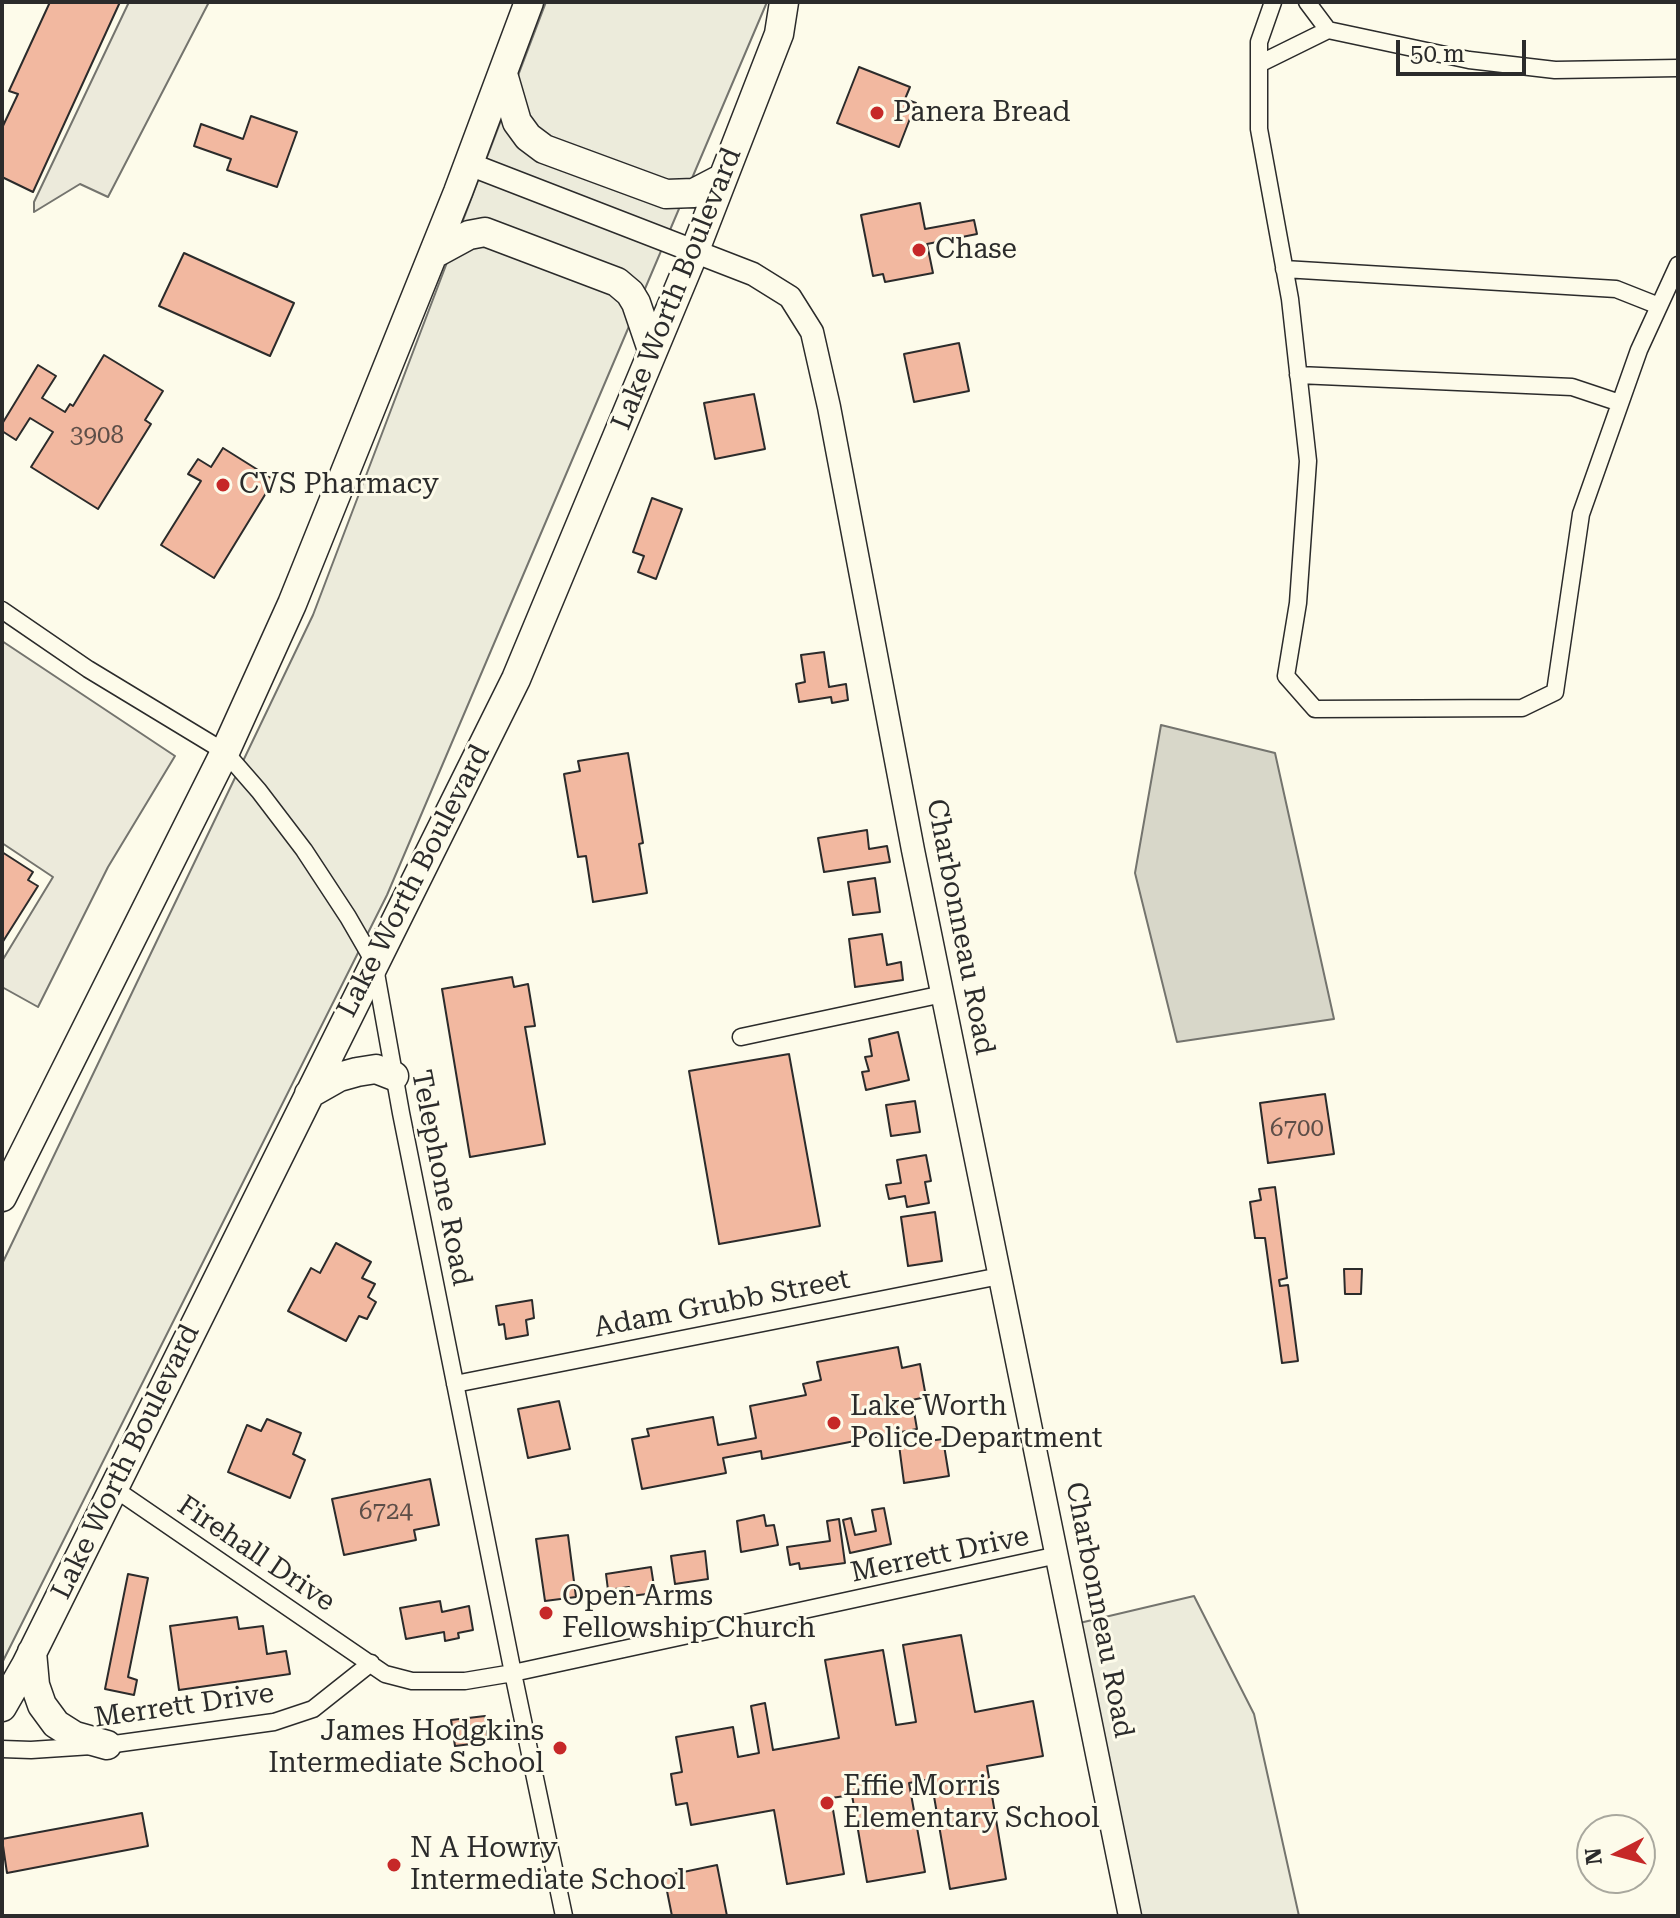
<!DOCTYPE html>
<style>
body{margin:0}
#map{position:relative;width:1680px;height:1918px;overflow:hidden;background:#fdfbea;font-family:"Roboto Serif",serif}
canvas{display:block}
.frame{position:absolute;inset:0;border:4px solid #2b2b2b;pointer-events:none}
.north{position:absolute;left:1576px;top:1814px;width:80px;height:80px;box-sizing:border-box;background:#fdfbea;border:2px solid #a9a89e;border-radius:50%;rotate:264deg;font-size:22px;font-weight:700;line-height:32px;text-align:center;color:#2b2b2b}
.north::after{content:'';display:block;margin:auto;width:28px;height:36px;background:#c62828;clip-path:polygon(50% 0,100% 100%,50% 72%,0 100%)}
.scale{position:absolute;left:1396px;top:40px;width:130px;height:36px;box-sizing:border-box;border:4px solid #2b2b2b;border-top:0;padding-left:10px;font-size:24px;line-height:28px;white-space:nowrap;color:#2b2b2b;-webkit-text-stroke:6px #fdfbea;paint-order:stroke}
</style>
<div id="map">
<canvas width="1680" height="1918"></canvas>
<div class="frame"></div>
<div class="north">N</div>
<div class="scale">50 m</div>
</div>
<script>
const c = document.querySelector('canvas').getContext('2d');
c.lineJoin = 'round';
function fillPath(path, color) { c.fillStyle = color; c.fill(path, 'evenodd'); }
const shape = rows => new Path2D(rows.map(r => 'M' + r).join(''));
function stroke(path, color, width, dash) { c.strokeStyle = color; c.lineWidth = width; c.lineCap = dash ? 'butt' : 'round'; c.setLineDash(dash || []); c.stroke(path); }
function write(font, color, halo, rows, align = 'center') {
  c.font = font + ' "Roboto Serif",serif'; c.lineWidth = 6; c.setLineDash([]); c.textBaseline = 'middle'; c.strokeStyle = halo; c.fillStyle = color; for (const [text, x, y, turn = 0] of rows) {
    c.save(); c.translate(x, y); c.rotate((+turn || 0) * Math.PI / 180); c.textAlign = isNaN(turn) ? turn : align; if (halo) c.strokeText(text, 0, 0); c.fillText(text, 0, 0); c.restore();
  }
}
const green = shape([
 [546,2,767,2,387,895,2,1663,2,1264,313,615,546,2],
 [1194,1596,1254,1714,1299,1916,1129,1916,1071,1625,1194,1596]
]);
const parking = shape([
 [129,2,209,2,108,197,80,184,34,212,34,202,129,2],
 [2,641,175,756,108,867,38,1007,2,987,2,961,53,877,2,843,2,641]
]);
const water = shape([
 [1161,725,1275,753,1334,1019,1177,1042,1135,873,1161,725]
]);
const building = shape([
 [50,2,120,2,33,192,2,177,2,128,18,94,9,91,50,2],
 [859,67,910,87,905,99,916,103,899,147,837,123,859,67],
 [251,116,297,132,277,187,227,170,231,159,194,146,201,124,243,139,251,116],
 [920,203,925,229,974,220,977,234,927,244,933,273,885,282,883,274,873,276,861,215,920,203],
 [184,253,294,303,270,356,159,306,184,253],
 [959,343,969,391,914,402,904,354,959,343],
 [104,355,163,391,145,420,151,424,98,509,31,467,53,432,30,418,16,440,2,431,2,424,38,365,56,376,42,398,65,412,70,404,73,406,104,355],
 [754,394,765,449,715,459,704,403,754,394],
 [223,448,274,480,214,578,161,545,201,481,188,474,198,459,211,467,223,448],
 [652,498,682,509,656,579,638,572,644,556,633,552,652,498],
 [824,652,829,687,846,684,848,700,832,703,831,697,799,702,796,684,805,682,801,655,824,652],
 [628,753,643,843,639,844,647,893,593,902,586,856,578,857,564,774,580,771,578,761,628,753],
 [867,830,869,849,887,846,890,862,824,872,818,838,867,830],
 [2,852,33,872,28,880,38,886,2,943,2,852],
 [875,878,880,912,853,915,848,882,875,878],
 [882,934,887,965,901,962,903,980,855,987,849,939,882,934],
 [512,977,514,987,528,984,535,1026,525,1027,545,1144,470,1157,442,989,512,977],
 [898,1032,909,1080,866,1090,862,1072,869,1071,865,1057,872,1056,869,1039,898,1032],
 [789,1054,820,1226,719,1244,689,1071,789,1054],
 [1325,1094,1334,1154,1268,1163,1260,1103,1325,1094],
 [915,1101,920,1132,891,1136,886,1105,915,1101],
 [926,1155,931,1181,925,1182,929,1203,907,1207,905,1196,889,1199,886,1185,901,1183,897,1160,926,1155],
 [1275,1187,1287,1278,1279,1280,1280,1286,1288,1285,1298,1361,1282,1363,1265,1238,1255,1238,1250,1202,1261,1200,1259,1189,1275,1187],
 [935,1212,942,1261,908,1266,901,1217,935,1212],
 [336,1243,371,1262,362,1278,375,1284,368,1297,376,1302,367,1319,359,1316,346,1341,288,1311,311,1268,320,1273,336,1243],
 [1344,1269,1362,1269,1361,1294,1345,1294,1344,1269],
 [532,1300,534,1318,526,1320,528,1335,506,1339,504,1324,499,1325,496,1306,532,1300],
 [898,1347,902,1368,920,1364,926,1397,912,1400,917,1429,762,1459,761,1451,723,1458,726,1473,642,1489,632,1439,649,1436,647,1429,713,1417,718,1445,756,1438,750,1406,806,1395,803,1384,821,1380,817,1362,898,1347],
 [559,1401,570,1449,528,1458,518,1409,559,1401],
 [267,1419,301,1433,293,1454,305,1460,290,1498,228,1472,247,1425,261,1431,267,1419],
 [943,1439,949,1476,904,1483,899,1445,943,1439],
 [430,1479,439,1525,414,1530,416,1540,344,1555,332,1499,430,1479],
 [884,1508,891,1544,850,1553,843,1520,851,1518,855,1535,876,1531,872,1510,884,1508],
 [764,1515,766,1526,774,1525,778,1545,741,1552,737,1521,764,1515],
 [839,1519,845,1563,800,1569,799,1563,790,1565,787,1547,830,1541,827,1521,839,1519],
 [568,1535,576,1597,545,1601,536,1539,568,1535],
 [705,1551,708,1579,675,1584,671,1556,705,1551],
 [651,1567,655,1593,631,1596,629,1587,608,1590,606,1574,651,1567],
 [128,1574,148,1578,128,1677,137,1680,134,1695,105,1689,128,1574],
 [440,1601,442,1612,469,1606,473,1630,458,1633,459,1638,445,1641,444,1632,406,1639,400,1608,440,1601],
 [237,1617,239,1629,263,1626,267,1654,286,1651,290,1674,179,1690,170,1626,237,1617],
 [961,1635,975,1712,1033,1701,1043,1756,987,1766,1006,1879,950,1889,931,1779,909,1783,925,1872,867,1882,852,1795,831,1798,844,1874,787,1884,774,1810,691,1825,687,1803,676,1805,671,1774,682,1772,676,1737,733,1727,738,1757,759,1753,751,1706,765,1703,773,1750,839,1738,825,1660,883,1650,896,1725,916,1722,903,1645,961,1635],
 [485,1716,488,1742,455,1746,451,1720,485,1716],
 [142,1813,148,1846,7,1873,2,1839,142,1813],
 [717,1865,727,1916,672,1916,664,1876,717,1865]
]);
const street = shape([
 [1273,2,1259,42,1259,129,1290,299,1308,461,1298,603,1286,676,1315,709,1522,708,1555,692,1581,514,1639,350,1678,265],
 [1307,2,1328,30],
 [1259,64,1328,30,1469,60,1555,70,1678,68],
 [1284,269,1616,289,1659,306],
 [1298,375,1572,387,1620,403],
 [2,610,88,669,225,752,259,791,304,850,348,917,374,962,401,1113,513,1673,564,1916],
 [741,1037,943,994],
 [455,1384,1000,1276],
 [112,1487,385,1674,412,1681,465,1681,513,1673,1058,1555],
 [2,1749,31,1750,107,1745,274,1722,313,1709,371,1663]
]);
const secondary = shape([
 [469,164,753,274,790,297,812,332,829,407,913,850,1130,1916]
]);
const highway = shape([
 [503,74,517,122,528,137,544,149,666,194,694,193,721,179],
 [434,254,469,235,485,232,617,282,630,293,636,303,652,350],
 [309,1094,339,1077,357,1072,376,1069,394,1076],
 [2,1197,225,752,292,604,458,192,529,2],
 [32,1652,35,1685,42,1705,56,1724,75,1736,107,1745],
 [2,1707,26,1665,516,679,695,250,779,34,784,2]
]);
const markers = [
 [877,113,8,"#c62828"],
 [919,250,8,"#c62828"],
 [223,485,8,"#c62828"],
 [834,1423,8,"#c62828"],
 [546,1613,8,"#c62828"],
 [560,1748,8,"#c62828"],
 [827,1803,8,"#c62828"],
 [394,1865,8,"#c62828"]
];
const numberNames = [
 ["3908",97,436],
 ["6700",1297,1129],
 ["6724",386,1512]
];
const poiNames = [
 ["Panera Bread",893,113],
 ["Chase",935,250],
 ["CVS Pharmacy",239,485],
 ["Lake Worth",850,1407],
 ["Police Department",850,1439],
 ["Open Arms",562,1597],
 ["Fellowship Church",562,1629],
 ["James Hodgkins",544,1732,"right"],
 ["Intermediate School",544,1764,"right"],
 ["Effie Morris",843,1787],
 ["Elementary School",843,1819],
 ["N A Howry",410,1849],
 ["Intermediate School",410,1881]
];
const streetNames = [
 ["Lake Worth Boulevard",677,289,-68],
 ["Lake Worth Boulevard",414,881,-63],
 ["Charbonneau Road",960,927,79],
 ["Telephone Road",441,1178,79],
 ["Adam Grubb Street",722,1304,-11],
 ["Lake Worth Boulevard",126,1462,-64],
 ["Firehall Drive",256,1554,34],
 ["Merrett Drive",940,1555,-12],
 ["Charbonneau Road",1099,1610,79],
 ["Merrett Drive",184,1706,-8]
];
fillPath(green, '#ecebdb');
stroke(green, '#74746e', 2);
fillPath(parking, '#eceadb');
stroke(parking, '#74746e', 2);
fillPath(water, '#d8d7c9');
stroke(water, '#74746e', 2);
fillPath(building, '#f2b8a0');
stroke(building, '#2b2b2b', 2);
stroke(street, '#2b2b2b', 19);
stroke(secondary, '#2b2b2b', 25);
stroke(highway, '#2b2b2b', 31);
stroke(street, '#fdfbea', 16);
stroke(secondary, '#fdfbea', 22);
stroke(highway, '#fdfbea', 28);
for (const [x, y, r, color] of markers) { const dot = new Path2D(); dot.arc(x, y, r, 0, 2 * Math.PI); c.fillStyle = color; c.fill(dot); stroke(dot, '#fdfbea', 3); }
write('24px', '#5d4e48', null, numberNames);
write('28px', '#2b2b2b', '#fdfbea', poiNames, 'left');
write('28px', '#2b2b2b', '#fdfbea', streetNames);
</script>
